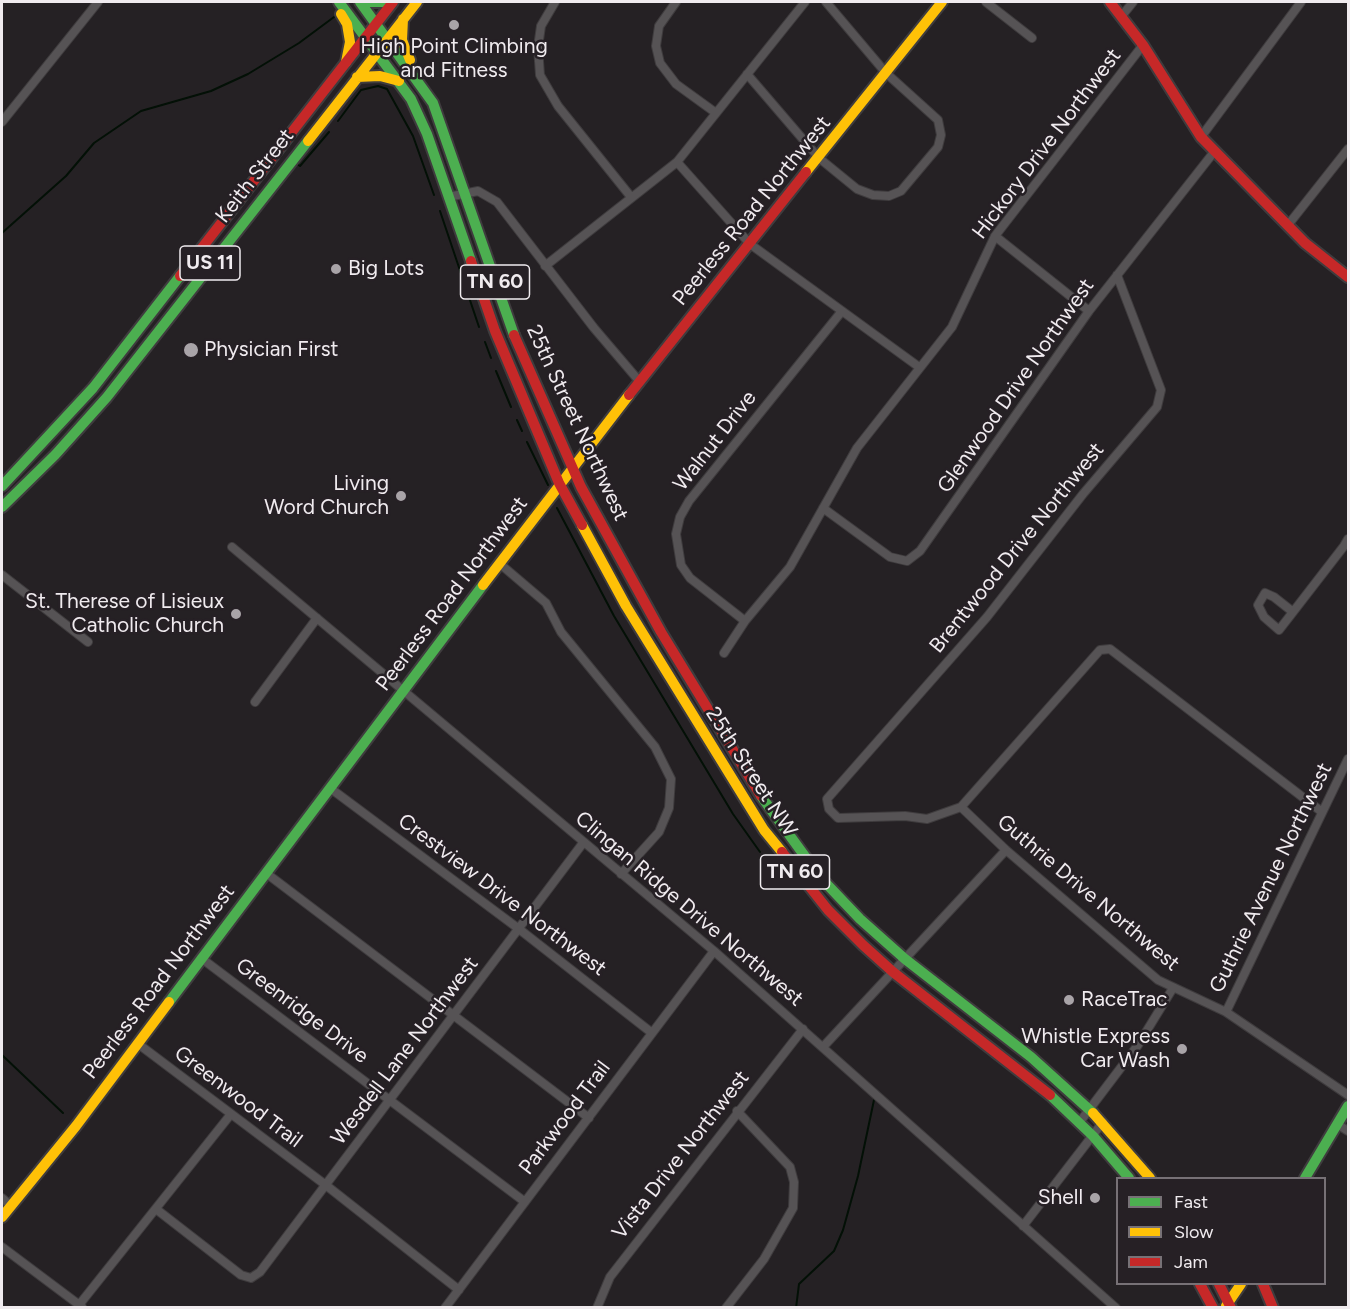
<!DOCTYPE html>
<style>
body{margin:0}
#map{position:relative;width:1350px;height:1309px;overflow:hidden;background:#252124;font-family:Figtree,sans-serif}
canvas{display:block}
.frame{position:absolute;inset:0;border:3px solid #f0ebef;pointer-events:none}
.legend{position:absolute;left:1116px;top:1177px;width:210px;height:108px;box-sizing:border-box;background:#262025;border:2px solid #777176;margin:0;padding:8px 10px;list-style:none;font-size:18px;color:#f0ebef}
.legend li{display:flex;align-items:center;gap:12px;height:30px}
.legend b{width:30px;border:2px solid #777176}
</style>
<div id="map">
<canvas width="1350" height="1309"></canvas>
<div class="frame"></div>
<ul class="legend">
<li><b style="height:8px;background:#4caf50"></b>Fast</li>
<li><b style="height:8px;background:#ffc107"></b>Slow</li>
<li><b style="height:8px;background:#c62828"></b>Jam</li>
</ul>
</div>
<script>
const c = document.querySelector('canvas').getContext('2d');
c.lineJoin = 'round';
const shape = rows => new Path2D(rows.map(r => 'M' + r).join(''));
function stroke(path, color, width, dash) { c.strokeStyle = color; c.lineWidth = width; c.lineCap = dash ? 'butt' : 'round'; c.setLineDash(dash || []); c.stroke(path); }
function write(font, color, halo, rows, align = 'center') {
  c.font = font + ' Figtree,sans-serif'; c.lineWidth = 5; c.setLineDash([]); c.textBaseline = 'middle'; c.strokeStyle = halo; c.fillStyle = color; for (const [text, x, y, turn = 0] of rows) {
    c.save(); c.translate(x, y); c.rotate((+turn || 0) * Math.PI / 180); c.textAlign = isNaN(turn) ? turn : align; if (halo) c.strokeText(text, 0, 0); c.fillText(text, 0, 0); c.restore();
  }
}
const stream = shape([
 [338,121,361,90,378,86,387,89,413,136,434,195],
 [297,164,300,166,329,132],
 [440,211,479,327],
 [2,233,66,176,94,143,141,111,211,91,248,74,299,43,334,17],
 [485,342,491,358],
 [496,371,511,407],
 [517,420,522,431],
 [527,442,548,485],
 [557,508,614,616,733,814,760,852],
 [2,1055,63,1113],
 [796,1308,799,1284,834,1251,843,1230,858,1176,874,1100]
]);
const street = shape([
 [555,2,541,26,538,47,540,75,558,106,631,197],
 [676,2,659,26,656,46,660,63,676,84,716,113],
 [986,2,1032,38],
 [1121,17,1133,2],
 [747,74,819,158,857,189,873,195,889,196,901,191,938,147,941,135,938,120,886,73,826,2],
 [2,122,98,2],
 [1201,137,1301,2],
 [677,162,750,244,919,367],
 [448,197,478,191,497,202,594,328,640,382],
 [1288,225,1348,149],
 [995,236,1089,311],
 [545,266,677,162,805,2],
 [1117,275,1161,390,1157,407,1083,494,987,617,827,799,829,809,838,818,905,816,927,819,961,807,1100,650,1110,649,1322,812],
 [823,508,890,557,907,561,920,551,1089,311,1214,152],
 [232,547,714,951,1116,1308],
 [499,563,546,603,561,632,655,747,671,779,669,808,659,832,621,874],
 [2,575,88,642],
 [1293,612,1274,597,1265,593,1258,605,1264,617,1279,630,1293,612,1344,546,1348,539],
 [745,621,690,578,681,565,676,534,680,517,689,501,842,311],
 [724,653,745,621,790,567,857,448,952,327,995,236,1143,45],
 [255,702,317,618],
 [330,788,519,929,652,1033],
 [961,807,1006,850,1158,980,1226,1012,1348,1095],
 [266,873,589,1118],
 [201,958,525,1202],
 [1226,1012,1348,759],
 [137,1043,327,1186,459,1290],
 [823,1047,1006,850],
 [1079,1123,1138,1045,1173,988],
 [1337,1124,1348,1131],
 [2,1198,10,1205],
 [156,1209,241,1275,251,1278,260,1272,583,843],
 [1023,1226,1103,1122],
 [2,1247,82,1307],
 [79,1305,231,1114],
 [445,1308,714,951],
 [597,1308,610,1277,803,1029],
 [726,1308,764,1259,793,1208,794,1182,790,1167,737,1111]
]);
const fast = shape([
 [339,2,411,99,427,134,471,261],
 [360,2,433,103,514,335],
 [366,2,386,2],
 [2,486,93,388,180,276],
 [2,507,55,455,107,397,308,141],
 [761,796,820,877,860,919,905,959,1031,1057,1093,1113],
 [169,1002,483,585],
 [1050,1095,1093,1136,1129,1178],
 [1305,1178,1348,1106]
]);
const slow = shape([
 [341,14,347,24,350,42,346,62],
 [403,19,402,40,410,60],
 [357,77,380,76,399,81],
 [308,141,417,2],
 [806,172,942,2],
 [582,525,626,606,764,830,782,852],
 [483,585,629,395],
 [1093,1113,1150,1178],
 [2,1217,76,1126,169,1002],
 [1226,1306,1241,1284]
]);
const jam = shape([
 [1110,2,1143,45,1201,137,1305,243,1348,277],
 [471,261,495,331,559,483,582,525],
 [180,276,393,2],
 [514,335,581,487,661,632,761,796],
 [629,395,806,172],
 [782,852,828,910,863,945,893,972,1050,1095],
 [1200,1284,1213,1308],
 [1219,1284,1231,1308],
 [1263,1284,1273,1308]
]);
const markers = [
 [454,25,6,"#a9a4a8"],
 [336,269,6,"#a9a4a8"],
 [191,350,8,"#a9a4a8"],
 [401,496,6,"#a9a4a8"],
 [236,614,6,"#a9a4a8"],
 [1069,1000,6,"#a9a4a8"],
 [1182,1049,6,"#a9a4a8"],
 [1095,1198,6,"#a9a4a8"]
];
const shields = [
 [210,263,60],
 [495,282,69],
 [795,872,69]
];
const shieldNames = [
 ["US 11",210,263],
 ["TN 60",495,282],
 ["TN 60",795,872]
];
const poiNames = [
 ["High Point Climbing",454,47,"center"],
 ["and Fitness",454,71,"center"],
 ["Big Lots",348,269,"left"],
 ["Physician First",204,350,"left"],
 ["Living",389,484],
 ["Word Church",389,508],
 ["St. Therese of Lisieux",224,602],
 ["Catholic Church",224,626],
 ["RaceTrac",1081,1000,"left"],
 ["Whistle Express",1170,1037],
 ["Car Wash",1170,1061],
 ["Shell",1083,1198]
];
const streetNames = [
 ["Hickory Drive Northwest",1047,144,-53],
 ["Keith Street",255,176,-52],
 ["Peerless Road Northwest",752,211,-51],
 ["Glenwood Drive Northwest",1016,386,-55],
 ["25th Street Northwest",577,423,65],
 ["Walnut Drive",715,441,-52],
 ["Brentwood Drive Northwest",1017,548,-51],
 ["Peerless Road Northwest",452,594,-53],
 ["25th Street NW",751,772,57],
 ["Guthrie Avenue Northwest",1271,878,-64],
 ["Guthrie Drive Northwest",1088,893,40],
 ["Crestview Drive Northwest",502,895,37],
 ["Clingan Ridge Drive Northwest",689,909,40],
 ["Peerless Road Northwest",159,982,-53],
 ["Greenridge Drive",302,1011,37],
 ["Wesdell Lane Northwest",405,1051,-53],
 ["Greenwood Trail",238,1097,37],
 ["Parkwood Trail",565,1118,-53],
 ["Vista Drive Northwest",681,1155,-52]
];
stroke(stream, '#031006', 2);
stroke(street, '#3f3c3e', 10);
stroke(fast, '#3f3c3e', 14);
stroke(slow, '#3f3c3e', 14);
stroke(jam, '#3f3c3e', 14);
stroke(street, '#565355', 8);
stroke(fast, '#4caf50', 10);
stroke(slow, '#ffc107', 10);
stroke(jam, '#c62828', 10);
for (const [x, y, r, color] of markers) { const dot = new Path2D(); dot.arc(x, y, r, 0, 2 * Math.PI); c.fillStyle = color; c.fill(dot); stroke(dot, '#262025', 2); }
for (const [x, y, w] of shields) { const box = new Path2D(); box.roundRect(x - w / 2, y - 17, w, 34, 4.5); c.fillStyle = '#262025'; c.fill(box); stroke(box, '#f0ebef', 1.5); }
write('bold 20px', '#f0ebef', null, shieldNames);
write('21px', '#f0ebef', '#262025', poiNames, 'right');
write('21px', '#f0ebef', '#262025', streetNames);
</script>
